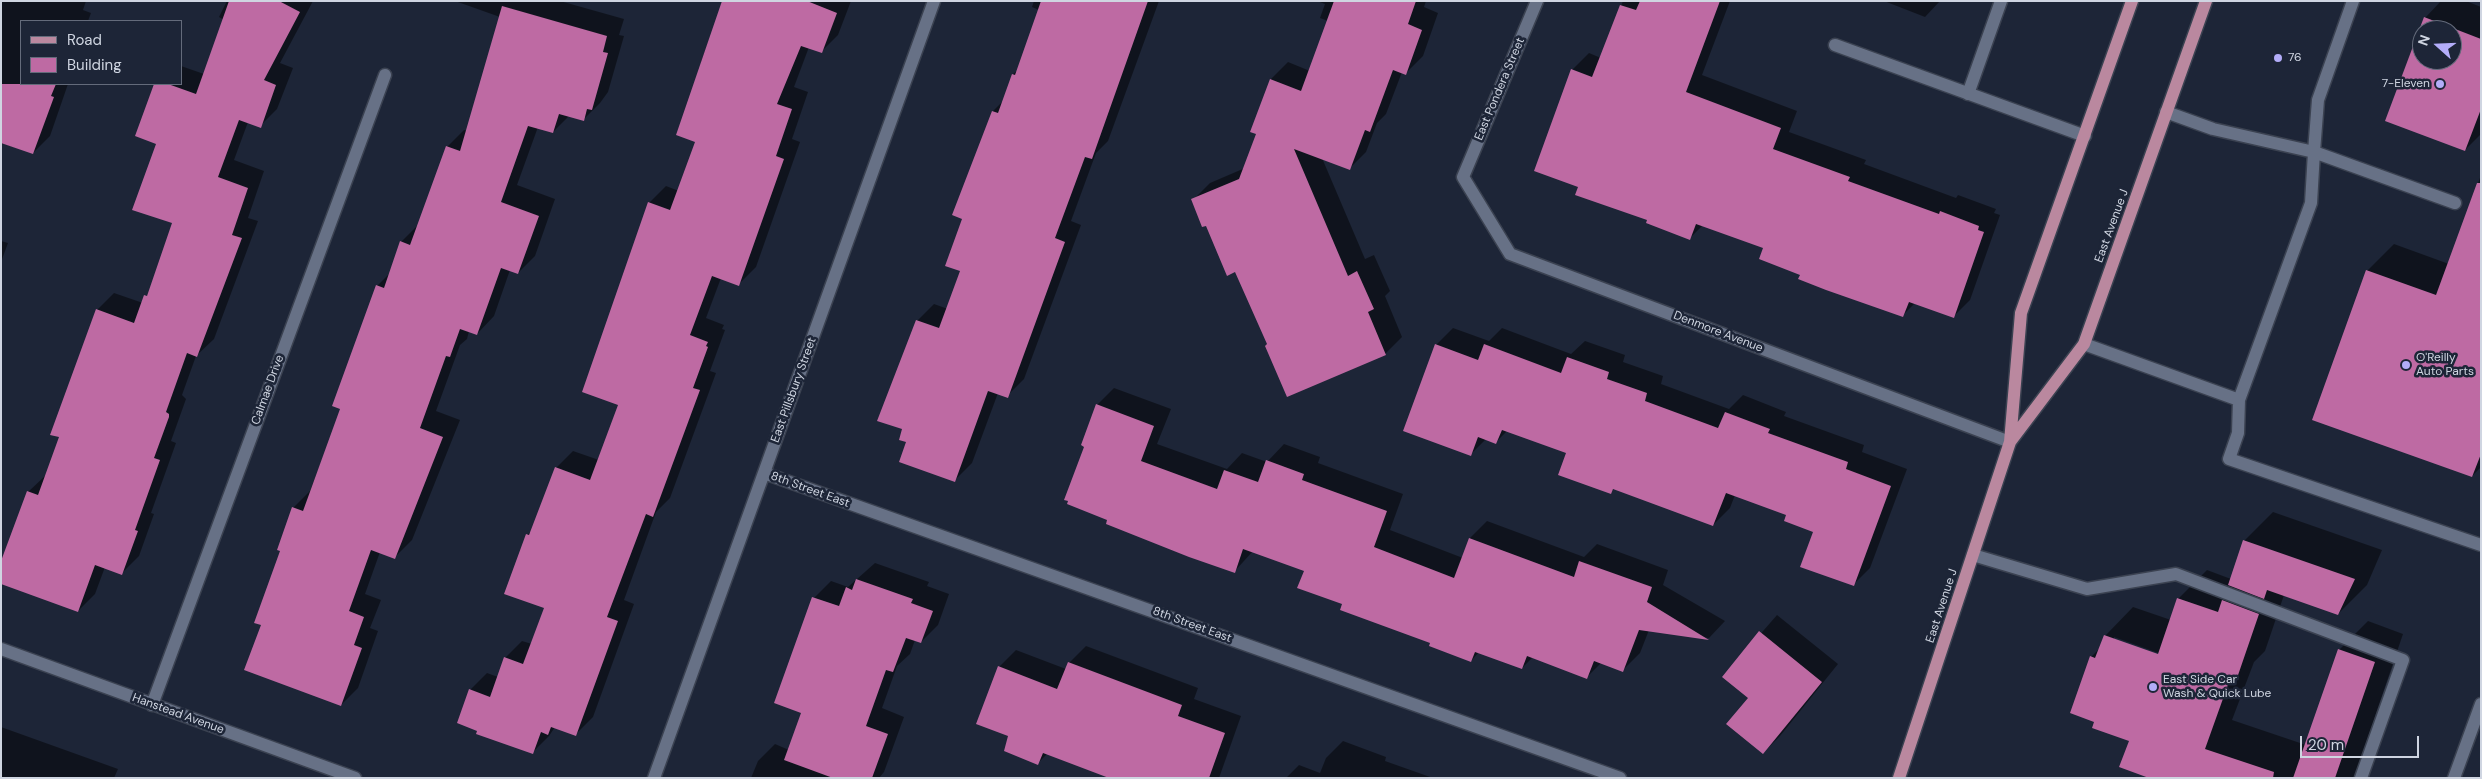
<!DOCTYPE html>
<style>
body{margin:0}
#map{position:relative;width:2482px;height:779px;overflow:hidden;background:#1d2537;font-family:"DM Sans",sans-serif}
canvas{display:block}
.frame{position:absolute;inset:0;border:2px solid #cfd5e1;pointer-events:none}
.legend{position:absolute;left:20px;top:20px;width:162px;height:65px;box-sizing:border-box;background:#1d2537;border:1px solid #646b7b;margin:0;padding:6px 9px;list-style:none;font-size:15px;color:#cfd5e1}
.legend li{display:flex;align-items:center;gap:10px;height:25px}
.legend b{width:25px;border:1px solid #646b7b}
.north{position:absolute;left:2412px;top:20px;width:50px;height:50px;box-sizing:border-box;background:#1d2537;border:1px solid #646b7b;border-radius:50%;rotate:290deg;font-size:14px;font-weight:700;line-height:20px;text-align:center;color:#cfd5e1}
.north::after{content:'';display:block;margin:auto;width:18px;height:22px;background:#b3adf9;clip-path:polygon(50% 0,100% 100%,50% 72%,0 100%)}
.scale{position:absolute;left:2300px;top:736px;width:119px;height:22px;box-sizing:border-box;border:2px solid #cfd5e1;border-top:0;padding-left:6px;font-size:15px;line-height:18px;white-space:nowrap;color:#cfd5e1;-webkit-text-stroke:4px #1d2537;paint-order:stroke}
</style>
<div id="map">
<canvas width="2482" height="779"></canvas>
<div class="frame"></div>
<ul class="legend">
<li><b style="height:6px;background:#ba889f"></b>Road</li>
<li><b style="height:14px;background:#be6aa3"></b>Building</li>
</ul>
<div class="north">N</div>
<div class="scale">20 m</div>
</div>
<script>
const c = document.querySelector('canvas').getContext('2d');
c.lineJoin = 'round';
function fillPath(path, color) { c.fillStyle = color; c.fill(path, 'evenodd'); }
const shape = rows => new Path2D(rows.map(r => 'M' + r).join(''));
function stroke(path, color, width, dash) { c.strokeStyle = color; c.lineWidth = width; c.lineCap = dash ? 'butt' : 'round'; c.setLineDash(dash || []); c.stroke(path); }
function write(font, color, halo, rows, align = 'center') {
  c.font = font + ' "DM Sans",sans-serif'; c.lineWidth = 5; c.setLineDash([]); c.textBaseline = 'middle'; c.strokeStyle = halo; c.fillStyle = color; for (const [text, x, y, turn = 0] of rows) {
    c.save(); c.translate(x, y); c.rotate((+turn || 0) * Math.PI / 180); c.textAlign = isNaN(turn) ? turn : align; if (halo) c.strokeText(text, 0, 0); c.fillText(text, 0, 0); c.restore();
  }
}
const shadow = shape([
 [1,1,86,1,83,10,91,13,88,21,21,21,21,84,68,84,50,136,33,153,1,143],
 [227,1,313,1,280,63,293,68,277,109,260,126,248,122,234,160,264,171,248,218,258,221,214,339,196,356,182,395,186,399,171,441,176,443,151,513,154,514,139,556,122,573,105,567,95,594,78,611,28,492,46,475,60,437,97,310,114,293,143,303,150,291,173,223,157,143,137,135,156,84,181,84,181,66,204,74,224,20,219,17],
 [455,1,560,1,624,19,619,35,624,36,608,92,600,103,583,120,569,116,553,132,538,127,517,185,555,199,535,256,518,273,510,270,494,316,477,334,469,331,467,339,460,345,436,411,460,420,412,540,395,557,380,552,365,594,381,600,370,628,378,631,358,688,341,705,263,625,293,508,310,491,342,408,377,286,390,273,401,242,419,224,447,147,464,130,467,131,500,17],
 [723,1,851,1,838,35,821,52,809,47,794,87,808,92,792,139,800,142,756,267,739,284,721,278,706,318,724,325,722,329,725,330,710,371,716,373,670,498,656,512,624,600,634,604,593,717,576,734,555,727,549,736,532,753,470,690,487,673,498,677,505,658,522,641,532,644,545,607,527,535,533,530,556,468,573,451,599,460,619,404,649,203,666,186,679,191,697,141,703,63,701,62],
 [1034,1,1159,1,1108,141,1096,153,1071,221,1081,225,1024,379,1007,396,998,393,972,463,955,480,907,441,904,429,917,321,934,304,948,309,962,270,964,218,953,214,993,111,1003,101,1013,74,1018,70,1039,10,1032,7],
 [1317,1,1426,1,1424,7,1438,13,1423,56,1406,73,1402,72,1386,114,1377,123,1366,152,1349,169,1322,158,1365,259,1374,255,1390,291,1385,296,1402,337,1385,354,1268,344,1235,270,1193,200,1210,183,1245,168,1257,133,1251,131,1271,79,1288,62,1310,71,1328,21,1320,18,1325,4],
 [1623,1,1730,1,1702,75,1797,111,1789,132,1866,160,1864,164,1956,198,1958,195,1996,209,1994,213,2000,215,1970,300,1953,317,1915,303,1903,315,1801,274,1765,247,1703,225,1690,238,1580,186,1572,70,1589,53,1601,58],
 [1884,1,1940,1,1925,17],
 [2441,1,2466,1,2481,7,2481,134,2465,150,2387,121,2425,18],
 [2422,30,2452,30,2452,60,2422,60],
 [2481,175,2481,467,2472,476,2367,271,2394,244,2449,264],
 [1,241,8,243,1,262],
 [1453,328,1489,341,1502,328,1571,354,1585,341,1625,355,1623,362,1663,376,1661,384,1729,409,1743,395,1786,412,1784,416,1864,445,1862,452,1907,469,1870,568,1853,585,1815,531,1788,514,1735,495,1730,508,1713,525,1615,488,1610,492,1567,452,1508,430,1495,443,1486,439,1471,454,1436,345],
 [1114,388,1171,409,1157,444,1227,469,1242,453,1267,462,1284,444,1320,457,1318,463,1403,494,1390,530,1463,558,1470,538,1487,521,1584,557,1597,544,1668,570,1663,585,1725,621,1709,638,1649,630,1640,653,1623,670,1601,663,1587,677,1533,657,1522,668,1479,652,1471,661,1343,604,1305,570,1253,551,1234,572,1109,520,1086,446,1097,405],
 [2273,512,2382,550,2367,585,2338,614,2284,595,2265,651,2254,662,2232,720,2306,745,2339,650,2368,621,2403,634,2354,778,2153,778,2130,740,2095,721,2091,657,2101,647,2105,636,2133,607,2171,620,2178,599,2207,570,2231,579,2244,541],
 [2114,637,2164,655,2164,657,2114,640],
 [875,563,929,582,927,586,949,594,938,625,921,642,915,640,910,654,897,666,882,708,904,717,884,772,879,778,751,778,758,761,775,744,789,750,802,712,814,598,831,581,848,587],
 [1777,615,1838,664,1780,736,1763,753,1749,698,1723,677],
 [1086,646,1198,688,1194,699,1241,716,1219,778,1112,778,1048,753,1038,763,1010,735,999,667,1016,650,1066,669,1069,663],
 [1,727,118,769,114,778,1,778],
 [1343,741,1386,757,1385,761,1433,778,1286,778,1299,765,1320,773,1326,758]
]);
const building = shape([
 [229,1,279,1,300,12,264,80,276,85,261,128,239,120,218,177,248,188,232,235,242,238,197,357,187,353,166,412,169,414,169,417,154,458,160,460,135,530,138,531,122,575,95,565,78,612,1,584,1,561,27,491,38,495,59,437,50,435,96,309,134,323,144,295,147,296,172,223,132,210,156,144,135,136,154,84,168,84,196,94],
 [722,1,807,1,837,13,822,53,801,46,777,104,792,109,776,156,784,159,739,286,712,276,690,335,708,342,706,346,708,347,693,388,700,390,653,517,646,514,607,617,618,621,576,736,551,727,548,735,541,732,533,754,476,734,477,731,457,723,469,689,490,697,504,657,523,664,544,608,504,594,526,534,529,535,555,467,590,480,618,405,582,392,648,202,670,210,695,142,676,135],
 [1041,1,1148,1,1092,159,1085,157,1055,238,1065,242,1008,398,988,391,955,482,899,462,906,442,899,440,902,429,877,421,916,320,939,328,960,271,945,266,962,219,952,215,992,111,998,113,1012,74,1015,75],
 [1334,1,1416,1,1408,24,1422,30,1406,75,1393,70,1370,132,1365,130,1350,170,1294,149,1348,276,1357,271,1374,309,1368,312,1386,355,1287,397,1265,346,1267,344,1235,272,1227,276,1206,226,1202,227,1191,199,1239,179,1256,134,1250,132,1270,79,1301,91],
 [1640,1,1720,1,1686,92,1781,128,1773,149,1850,177,1848,181,1939,214,1940,211,1979,226,1978,230,1984,232,1954,318,1909,302,1903,317,1826,290,1798,279,1800,275,1759,259,1763,248,1696,224,1690,240,1646,223,1647,220,1575,195,1578,187,1534,171,1571,69,1592,77,1620,5,1636,10],
 [502,6,607,36,603,52,608,53,592,110,587,109,584,121,559,114,553,133,528,126,501,202,539,216,518,274,501,268,477,335,460,329,450,357,446,356,420,428,443,437,395,559,371,550,349,611,364,617,354,645,362,648,341,706,244,670,261,625,254,623,280,551,277,550,292,507,303,511,340,409,332,406,376,285,384,288,400,241,410,245,446,146,460,151],
 [2424,17,2481,39,2481,109,2465,151,2385,121],
 [2422,30,2452,30,2452,60,2422,60],
 [1,84,56,84,51,96,54,97,33,154,1,143],
 [2477,183,2481,183,2481,454,2472,477,2312,420,2366,270,2436,295],
 [1435,344,1478,360,1484,344,1561,373,1567,357,1609,372,1607,379,1647,393,1645,401,1718,428,1725,412,1770,429,1768,433,1848,462,1846,469,1891,486,1854,586,1800,567,1813,532,1784,521,1786,515,1726,493,1713,526,1613,489,1611,494,1558,475,1566,453,1502,430,1496,444,1478,437,1471,456,1403,431],
 [1096,404,1154,426,1141,461,1217,489,1224,470,1258,482,1266,460,1304,474,1302,480,1387,511,1374,547,1454,578,1469,538,1574,577,1579,561,1652,587,1647,602,1709,640,1639,630,1623,672,1594,661,1587,679,1527,656,1522,669,1475,652,1471,662,1429,646,1430,643,1340,610,1342,604,1297,588,1304,571,1243,549,1235,573,1189,557,1106,524,1107,520,1067,504,1068,501,1064,500,1084,447,1081,445],
 [2243,540,2355,579,2338,615,2267,590,2264,599,2228,585],
 [856,579,913,599,911,603,933,611,921,643,906,638,893,672,886,670,866,726,888,734,872,778,833,778,784,760,801,713,774,703,812,597,839,606,846,587,852,590],
 [2177,598,2218,612,2222,600,2259,614,2236,681,2230,679,2205,749,2274,772,2273,778,2149,778,2119,767,2129,741,2092,728,2094,722,2070,713,2090,656,2095,658,2104,635,2158,654],
 [1759,631,1822,682,1763,754,1726,724,1748,698,1722,677],
 [2338,649,2375,662,2335,778,2293,778],
 [1068,662,1182,705,1178,716,1225,733,1209,778,1109,778,1043,753,1038,765,1004,751,1008,736,976,724,998,666,1057,689]
]);
const service = shape([
 [1835,45,2085,136],
 [1968,94,2001,1],
 [2166,112,2213,129,2314,152,2318,100,2353,1],
 [2084,344,2239,400,2238,433,2229,459,2481,545],
 [2239,400,2311,203,2314,152,2455,203],
 [1973,555,2087,589,2176,574,2403,660,2361,778],
 [2454,778,2481,704]
]);
const minor = shape([
 [1537,1,1463,177,1510,254,2010,442],
 [764,473,1620,778],
 [1,649,355,778],
 [152,705,385,75],
 [654,778,934,1]
]);
const primary = shape([
 [2010,442,2084,344,2206,1],
 [1899,778,2010,442,2021,313,2132,1]
]);
const markers = [
 [2278,58,5,"#b3adf9"],
 [2440,84,5,"#b3adf9"],
 [2406,365,5,"#b3adf9"],
 [2153,687,5,"#b3adf9"]
];
const poiNames = [
 ["76",2288,58],
 ["7-Eleven",2430,84,"right"],
 ["O'Reilly",2416,358],
 ["Auto Parts",2416,372],
 ["East Side Car",2163,680],
 ["Wash & Quick Lube",2163,694]
];
const streetNames = [
 ["East Pondera Street",1500,89,-67],
 ["East Avenue J",2112,226,-70],
 ["Denmore Avenue",1718,332,21],
 ["Calmae Drive",268,390,-70],
 ["East Pillsbury Street",794,390,-70],
 ["8th Street East",810,490,20],
 ["East Avenue J",1942,606,-72],
 ["8th Street East",1192,625,20],
 ["Hanstead Avenue",178,714,20]
];
fillPath(shadow, '#0007');
fillPath(building, '#be6aa3');
stroke(service, '#3b4251', 15);
stroke(minor, '#3b4251', 15);
stroke(primary, '#3b4251', 15);
stroke(service, '#677186', 12);
stroke(minor, '#677186', 12);
stroke(primary, '#ba889f', 12);
for (const [x, y, r, color] of markers) { const dot = new Path2D(); dot.arc(x, y, r, 0, 2 * Math.PI); c.fillStyle = color; c.fill(dot); stroke(dot, '#1d2537', 2); }
write('12px', '#cfd5e1', '#1d2537', poiNames, 'left');
write('12px', '#cfd5e1', '#1d2537', streetNames);
</script>
